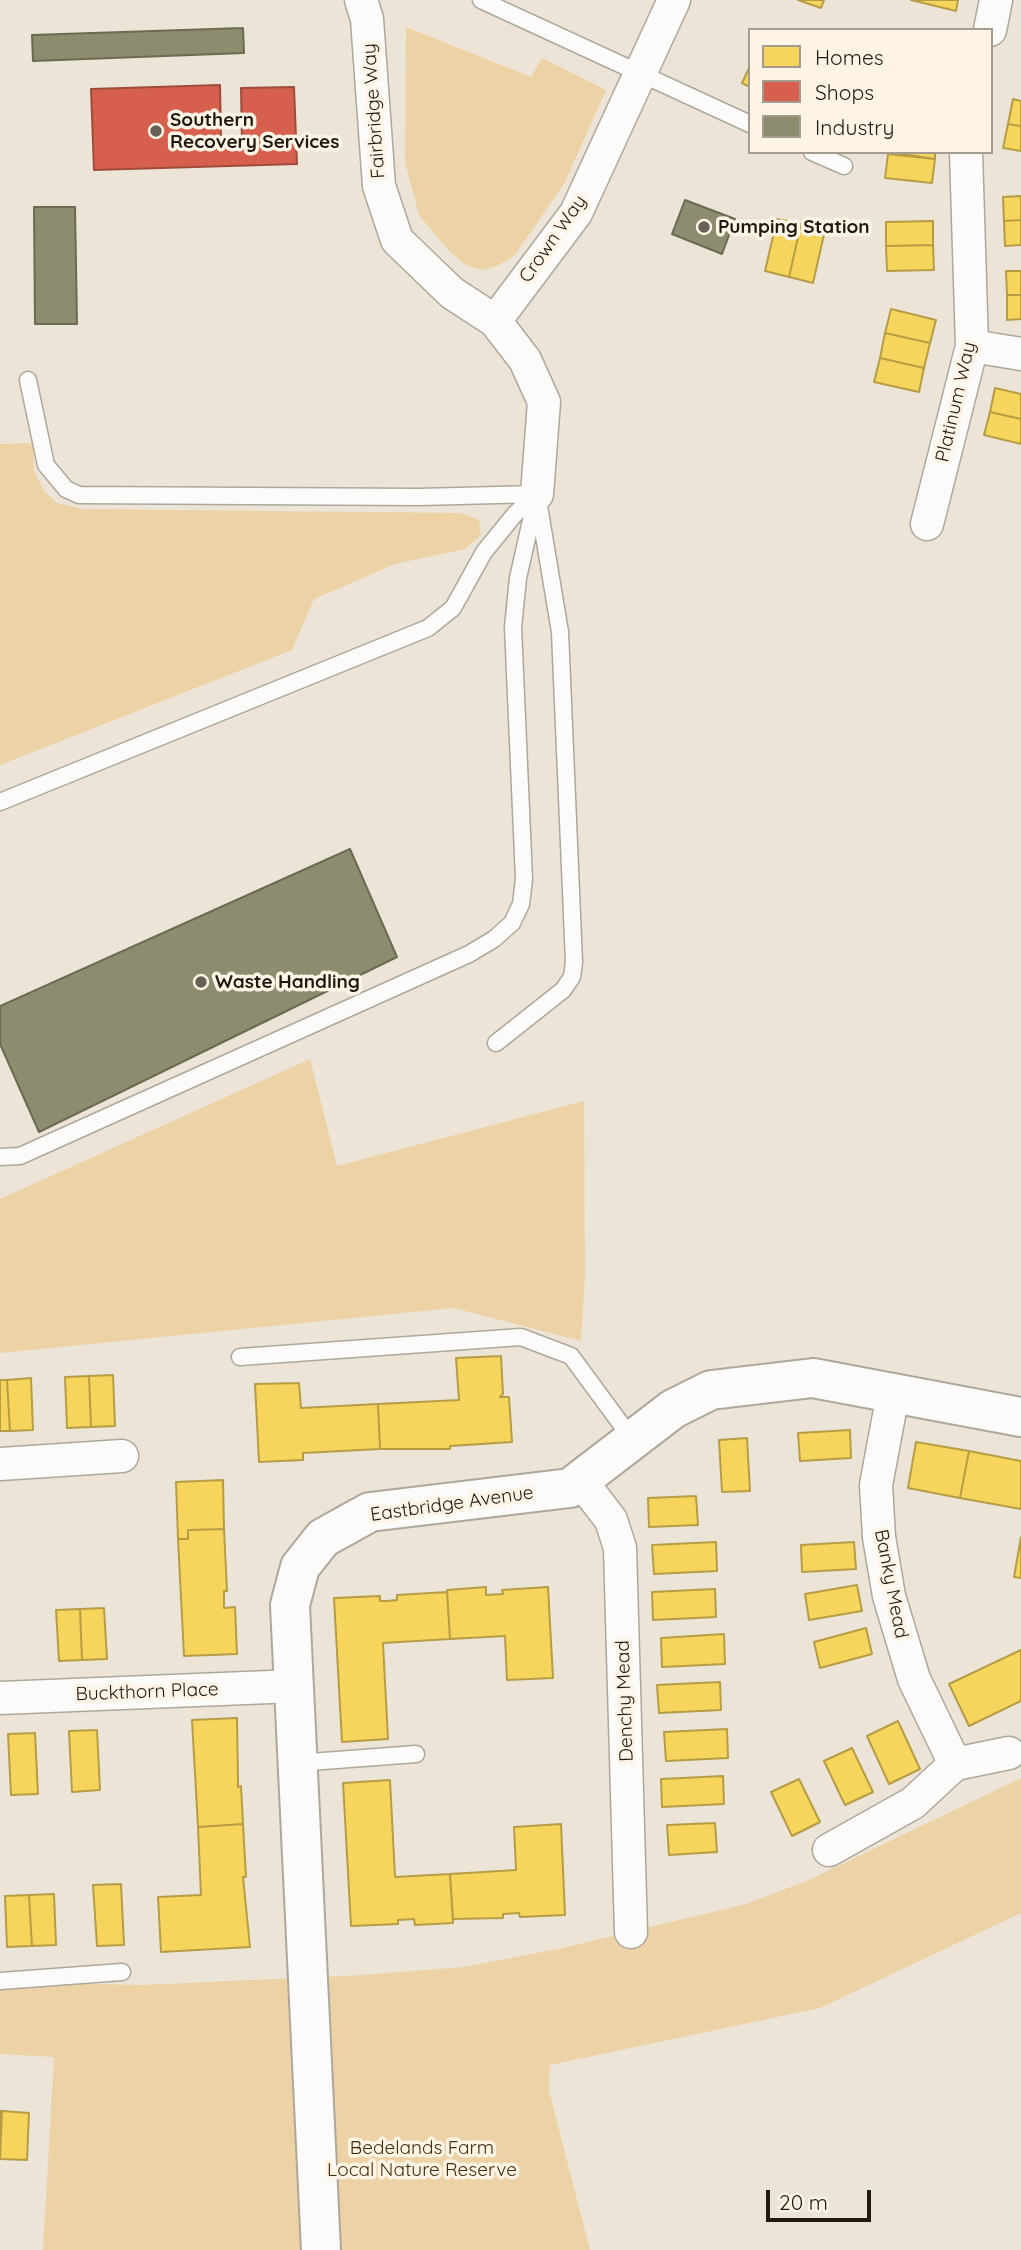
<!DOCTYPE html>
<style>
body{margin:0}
#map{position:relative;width:1021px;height:2250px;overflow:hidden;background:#ece4d6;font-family:Quicksand,sans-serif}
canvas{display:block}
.legend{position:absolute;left:748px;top:28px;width:245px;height:126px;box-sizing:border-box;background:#fef4e5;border:2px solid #a59c90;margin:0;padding:9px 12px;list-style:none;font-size:21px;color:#1f1910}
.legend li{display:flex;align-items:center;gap:14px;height:35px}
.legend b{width:35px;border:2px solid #a59c90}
.scale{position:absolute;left:766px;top:2190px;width:105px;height:32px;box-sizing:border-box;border:4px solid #1f1910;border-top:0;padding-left:9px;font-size:21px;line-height:24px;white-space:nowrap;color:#1f1910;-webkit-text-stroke:5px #fef4e5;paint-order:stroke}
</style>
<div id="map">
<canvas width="1021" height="2250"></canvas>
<ul class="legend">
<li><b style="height:19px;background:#f6d55c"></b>Homes</li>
<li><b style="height:19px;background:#d6604d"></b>Shops</li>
<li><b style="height:19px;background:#8c8c6e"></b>Industry</li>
</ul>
<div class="scale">20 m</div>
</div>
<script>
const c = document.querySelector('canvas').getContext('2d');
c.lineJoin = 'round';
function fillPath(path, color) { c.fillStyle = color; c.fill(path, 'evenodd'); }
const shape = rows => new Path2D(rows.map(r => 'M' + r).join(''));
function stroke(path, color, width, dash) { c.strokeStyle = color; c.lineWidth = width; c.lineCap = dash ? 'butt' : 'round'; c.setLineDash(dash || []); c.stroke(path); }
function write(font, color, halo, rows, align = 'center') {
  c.font = font + ' Quicksand,sans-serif'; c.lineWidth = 7; c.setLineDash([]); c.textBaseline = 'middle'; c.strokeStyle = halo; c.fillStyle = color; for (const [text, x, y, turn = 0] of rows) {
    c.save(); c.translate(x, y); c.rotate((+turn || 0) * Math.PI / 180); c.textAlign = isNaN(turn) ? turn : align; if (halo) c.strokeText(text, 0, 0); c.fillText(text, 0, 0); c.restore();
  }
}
const green = shape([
 [406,27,531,77,542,58,606,90,565,182,515,255,497,266,482,270,466,265,448,250,419,215,405,163],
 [33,443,34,470,44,491,57,503,83,509,460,513,479,520,481,535,465,549,395,564,314,599,292,650,0,765,0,444],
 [310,1059,337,1166,584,1101,585,1276,581,1341,454,1308,0,1353,0,1199],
 [1021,1778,1021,1913,820,2008,550,2065,549,2091,590,2250,43,2250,54,2057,0,2054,0,1982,143,1985,363,1975,463,1967,558,1949,746,1904,809,1880]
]);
const homes = shape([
 [798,0,824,0,821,8,798,0],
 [911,0,958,0,956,11,911,0],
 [750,66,750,87,742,83,750,66],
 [1013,99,1021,101,1021,126,1008,124,1013,99],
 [1008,124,1021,126,1021,151,1003,148,1008,124],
 [888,152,935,152,935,159,888,152],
 [888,154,935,159,932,183,885,178,888,154],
 [1021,196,1021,220,1004,221,1003,197,1021,196],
 [777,219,801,224,789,277,765,271,777,219],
 [1021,220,1021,245,1005,246,1004,221,1021,220],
 [933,221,933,245,886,246,886,222,933,221],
 [801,224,825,230,813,283,789,277,801,224],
 [933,245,934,270,887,271,886,246,933,245],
 [1006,271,1021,271,1021,295,1007,295,1006,271],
 [1007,295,1021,295,1021,319,1007,320,1007,295],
 [891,309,936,320,930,343,885,333,891,309],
 [885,333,930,343,924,368,880,358,885,333],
 [880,358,924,368,919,392,874,382,880,358],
 [995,388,1021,394,1021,419,990,412,995,388],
 [990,412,1021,419,1021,444,984,435,990,412],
 [501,1356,503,1394,500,1397,509,1397,512,1442,450,1446,450,1449,380,1449,378,1404,459,1400,456,1358,501,1356],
 [113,1375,115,1426,91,1427,89,1376,113,1375],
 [89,1376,91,1427,67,1428,65,1377,89,1376],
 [31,1378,33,1430,10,1431,7,1380,31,1378],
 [0,1380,7,1380,10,1431,0,1431,0,1380],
 [299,1383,301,1408,378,1404,380,1449,303,1453,303,1460,259,1462,255,1384,299,1383],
 [850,1430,851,1458,800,1461,798,1433,850,1430],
 [747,1438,750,1491,722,1492,719,1440,747,1438],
 [916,1442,969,1451,960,1498,908,1488,916,1442],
 [969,1451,1021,1461,1021,1509,960,1498,969,1451],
 [223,1480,224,1529,188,1530,188,1539,178,1539,176,1482,223,1480],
 [696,1496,698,1525,649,1527,648,1498,696,1496],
 [224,1529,227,1591,224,1591,224,1608,235,1607,237,1654,184,1656,178,1539,188,1539,188,1530,224,1529],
 [1021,1537,1021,1578,1014,1577,1021,1537],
 [716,1542,717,1571,654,1574,652,1545,716,1542],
 [854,1542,856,1569,802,1572,801,1545,854,1542],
 [857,1585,862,1611,809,1620,805,1594,857,1585],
 [486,1587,486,1595,503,1594,502,1590,548,1587,553,1678,507,1680,505,1636,450,1639,447,1590,486,1587],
 [715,1589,716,1617,653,1620,652,1592,715,1589],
 [447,1592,450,1639,383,1643,388,1739,342,1742,334,1598,380,1596,380,1601,387,1601,397,1600,397,1595,447,1592],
 [104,1608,107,1659,82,1660,80,1609,104,1608],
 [80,1609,82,1660,59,1661,56,1610,80,1609],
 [866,1628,872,1654,820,1668,814,1642,866,1628],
 [724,1634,725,1664,662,1667,661,1638,724,1634],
 [1021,1650,1021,1701,969,1726,949,1684,1021,1650],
 [720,1682,721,1710,659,1713,657,1685,720,1682],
 [237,1718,238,1780,238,1787,241,1786,243,1824,198,1827,192,1720,237,1718],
 [898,1721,920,1769,889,1784,867,1736,898,1721],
 [727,1729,728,1758,666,1761,664,1732,727,1729],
 [97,1730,100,1790,72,1792,69,1731,97,1730],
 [35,1733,38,1794,11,1795,8,1734,35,1733],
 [852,1748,873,1792,845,1805,824,1761,852,1748],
 [723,1776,724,1804,662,1807,661,1779,723,1776],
 [799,1779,820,1822,792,1836,771,1792,799,1779],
 [390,1780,395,1877,450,1874,453,1923,415,1925,414,1919,398,1920,398,1924,351,1926,343,1783,390,1780],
 [715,1823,717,1852,669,1855,667,1825,715,1823],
 [243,1824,246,1877,243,1877,250,1947,161,1952,158,1897,201,1895,198,1827,243,1824],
 [561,1824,565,1915,520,1917,519,1913,503,1914,503,1918,453,1919,450,1874,516,1870,514,1827,561,1824],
 [121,1884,124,1945,97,1946,93,1885,121,1884],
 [54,1894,56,1945,32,1946,29,1895,54,1894],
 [29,1895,32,1946,7,1947,5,1896,29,1895],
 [0,2111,2,2111,0,2159,0,2111],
 [2,2111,29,2113,27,2160,0,2159,2,2111]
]);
const shops = shape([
 [220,85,221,141,242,141,241,88,294,87,297,164,94,170,91,89,220,85]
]);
const industry = shape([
 [243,28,244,53,33,61,32,35,243,28],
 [685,200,735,219,722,254,672,234,685,200],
 [34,207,75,207,77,324,35,324,34,207],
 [350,849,397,957,39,1132,0,1044,0,1006,350,849]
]);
const lane = shape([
 [481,0,750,124],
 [812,152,844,166],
 [28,380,46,465,66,489,79,495,419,497,537,494,560,632,574,962,572,977,563,990,496,1043],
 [0,802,428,628,453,608,484,552,515,514,537,494,518,578,513,627,524,879,521,904,512,923,494,939,469,954,20,1156,0,1157],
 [240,1357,521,1337,571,1356,632,1439],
 [297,1763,416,1754],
 [0,1981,122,1972]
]);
const street = shape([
 [361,0,367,19,379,186,397,240,452,293,495,321,525,360,544,402,537,494],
 [990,30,996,0],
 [495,321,576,213,674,0],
 [972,346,1021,354],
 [927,524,972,346,966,152],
 [893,1394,876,1485,879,1537,889,1596,914,1679,955,1764],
 [0,1464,122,1456],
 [581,1481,611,1520,620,1548,631,1932],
 [0,1698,295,1686],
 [829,1850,913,1803,955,1764,1009,1753]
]);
const secondary = shape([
 [321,2250,290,1605,300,1567,323,1538,370,1512,570,1488,673,1409,711,1390,813,1378,1021,1417]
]);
const markers = [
 [156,131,7,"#676055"],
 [704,227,7,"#676055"],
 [201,982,7,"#676055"]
];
const streetNames = [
 ["Fairbridge Way",374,111,-94],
 ["Crown Way",553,239,-55],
 ["Platinum Way",956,402,-77],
 ["Eastbridge Avenue",452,1504,-8],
 ["Banky Mead",891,1584,79],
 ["Buckthorn Place",147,1692,-2],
 ["Denchy Mead",625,1701,-92]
];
const poiNames = [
 ["Southern",170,120],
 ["Recovery Services",170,142],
 ["Pumping Station",718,227],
 ["Waste Handling",215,982]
];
const parkNames = [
 ["Bedelands Farm",422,2148],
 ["Local Nature Reserve",422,2170]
];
fillPath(green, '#edd2a6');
fillPath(homes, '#f6d55c');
stroke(homes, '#b69d45', 2);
fillPath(shops, '#d6604d');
stroke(shops, '#9f4b3b', 2);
fillPath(industry, '#8c8c6e');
stroke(industry, '#6b6a52', 2);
stroke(lane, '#ada79c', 19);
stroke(street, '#ada79c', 35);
stroke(secondary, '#ada79c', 42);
stroke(lane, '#fcfbf9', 16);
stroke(street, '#fcfbf9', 32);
stroke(secondary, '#fcfbf9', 38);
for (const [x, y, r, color] of markers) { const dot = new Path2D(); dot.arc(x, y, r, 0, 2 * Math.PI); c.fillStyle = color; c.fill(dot); stroke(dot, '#fef4e5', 2.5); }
write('19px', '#1f1910', '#fef4e5', streetNames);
write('bold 19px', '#1f1910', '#fef4e5', poiNames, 'left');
write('19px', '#412e0b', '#fef4e5', parkNames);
</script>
